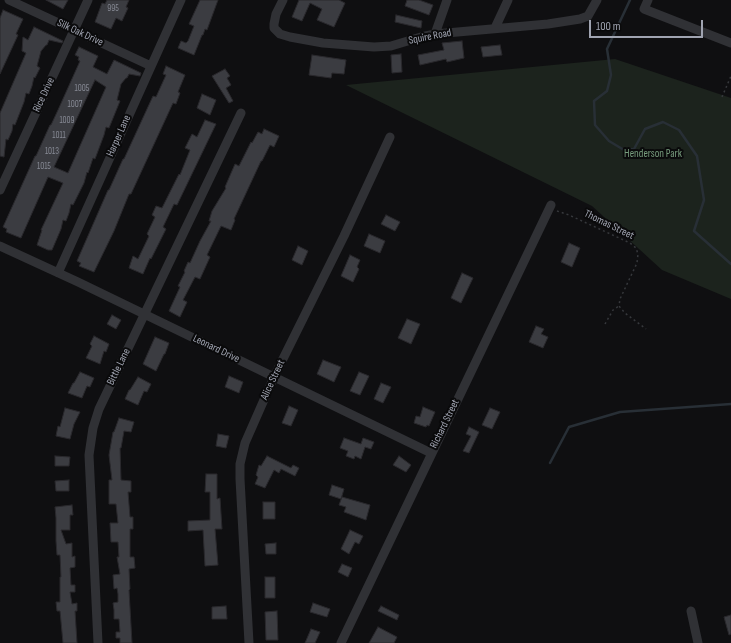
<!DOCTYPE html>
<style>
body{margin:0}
#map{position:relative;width:731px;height:643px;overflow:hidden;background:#0f0f11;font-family:"Sofia Sans Condensed",sans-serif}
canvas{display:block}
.scale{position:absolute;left:589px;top:20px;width:114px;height:18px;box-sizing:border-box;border:2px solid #a0a4b1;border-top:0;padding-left:5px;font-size:12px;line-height:14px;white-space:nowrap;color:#a0a4b1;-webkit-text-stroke:3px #0a0a0b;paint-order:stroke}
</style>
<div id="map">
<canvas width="731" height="643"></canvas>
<div class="scale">100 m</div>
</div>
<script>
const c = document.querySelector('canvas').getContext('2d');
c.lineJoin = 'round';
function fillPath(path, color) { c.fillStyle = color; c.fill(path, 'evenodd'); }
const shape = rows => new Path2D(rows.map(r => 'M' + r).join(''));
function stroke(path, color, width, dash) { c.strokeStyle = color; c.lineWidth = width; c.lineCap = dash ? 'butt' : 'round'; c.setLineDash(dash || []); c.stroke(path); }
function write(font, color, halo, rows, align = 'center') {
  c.font = font + ' "Sofia Sans Condensed",sans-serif'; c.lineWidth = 4; c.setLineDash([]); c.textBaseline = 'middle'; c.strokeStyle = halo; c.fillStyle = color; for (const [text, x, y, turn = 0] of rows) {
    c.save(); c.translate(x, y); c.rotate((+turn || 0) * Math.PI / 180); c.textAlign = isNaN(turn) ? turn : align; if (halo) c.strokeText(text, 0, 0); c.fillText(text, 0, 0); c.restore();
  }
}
const green = shape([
 [615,59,731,98,731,299,662,270,592,206,346,85]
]);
const stream = shape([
 [630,0,607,49,611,75,607,91,594,101,595,125,609,141,624,150,634,149,645,129,663,122,679,130,697,156,704,200,694,231,731,264],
 [550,463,569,427,620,412,731,404]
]);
const building = shape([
 [46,0,68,0,63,9,46,0],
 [107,0,129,0,126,7,128,8,122,21,116,18,111,29,95,22,102,3,105,4,107,0],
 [200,0,218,0,207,30,205,29,203,35,202,35,194,55,178,48,181,41,186,43,188,41,194,26,189,24,200,0],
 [299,0,339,0,345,3,334,27,317,20,322,9,310,3,302,21,292,17,299,0],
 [407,0,419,0,433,5,429,15,405,6,407,0],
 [3,10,23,19,16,34,18,35,0,74,0,18,3,10],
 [396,15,422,21,421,28,395,22,396,15],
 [34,27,63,41,62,43,49,40,47,45,46,45,41,51,37,66,40,68,35,78,34,77,32,86,29,94,26,93,24,102,15,125,13,124,12,131,8,140,6,139,4,157,0,156,0,113,26,53,22,51,23,37,28,40,34,27],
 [462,41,464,58,447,62,446,59,420,65,418,55,444,50,442,43,462,41],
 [500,45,502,55,483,57,481,47,500,45],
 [79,47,98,56,93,67,107,74,114,60,141,73,140,76,129,74,127,78,126,78,121,84,117,100,120,101,109,128,106,127,104,135,95,159,93,158,88,173,87,172,84,183,73,205,71,204,69,213,66,221,63,220,61,229,52,250,48,250,37,245,42,230,41,230,63,183,48,177,21,238,6,232,7,229,3,227,35,156,36,156,50,125,51,125,58,110,80,61,78,60,79,57,75,55,79,47],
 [95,80,106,87,68,173,54,167,95,80],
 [401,54,402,72,392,73,391,55,401,54],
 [312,55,346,60,344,74,332,73,331,78,309,75,312,55],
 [166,66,185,75,178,92,180,93,176,104,173,103,131,194,129,194,114,231,94,272,79,266,81,263,77,261,108,190,109,190,123,159,124,159,153,96,156,97,166,75,163,74,166,66],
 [225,69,230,76,227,78,231,85,226,88,233,101,229,103,212,76,225,69],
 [202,94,216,100,210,115,197,108,202,94],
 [205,120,216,124,177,205,174,204,163,227,166,229,151,259,150,258,143,274,129,268,133,256,138,259,149,236,147,234,155,217,152,215,156,206,162,208,179,174,180,175,190,150,185,148,192,134,197,137,205,120],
 [264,129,279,136,274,147,270,145,262,161,261,161,234,219,235,220,231,230,221,226,207,255,210,257,200,279,195,277,183,300,187,302,180,317,169,311,180,287,178,286,185,272,184,271,188,262,190,263,200,241,211,221,209,221,212,211,226,188,225,187,235,164,239,166,251,142,252,143,258,132,262,134,264,129],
 [386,215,400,222,395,231,381,224,386,215],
 [369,234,385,241,380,253,364,246,369,234],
 [569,243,580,248,572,267,561,262,569,243],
 [298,246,308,251,302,265,292,260,298,246],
 [350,255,360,260,357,267,359,269,353,282,341,276,350,255],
 [462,273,473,278,461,303,451,298,462,273],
 [112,315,121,320,116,329,107,324,112,315],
 [407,319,420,324,411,344,398,338,407,319],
 [536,326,544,329,541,334,548,337,543,348,529,342,536,326],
 [94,336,109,344,106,352,104,351,100,364,86,358,92,346,90,344,94,336],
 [155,337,169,343,165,354,164,354,156,371,143,364,155,337],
 [323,360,341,367,334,382,317,374,323,360],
 [80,372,94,378,90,387,87,386,82,398,68,393,73,383,74,383,80,372],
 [359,372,369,376,360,395,350,391,359,372],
 [229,376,243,382,239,393,225,387,229,376],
 [138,377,151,384,147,392,144,391,138,405,125,399,129,390,130,390,138,377],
 [381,383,391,387,383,403,374,399,381,383],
 [289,406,298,410,291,426,282,423,289,406],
 [423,407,435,412,429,426,427,425,426,427,414,423,416,416,420,417,423,407],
 [65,408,80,412,74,424,70,439,56,436,58,426,60,427,65,408],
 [490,408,500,412,492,429,482,425,490,408],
 [119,418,134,422,131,432,124,431,121,448,120,448,121,480,131,481,131,492,128,492,130,517,133,517,133,529,130,529,130,557,134,557,135,568,129,569,130,589,129,590,132,643,120,643,120,638,116,638,116,632,120,632,119,619,114,619,114,610,113,603,118,602,118,594,117,588,114,589,113,575,120,574,117,557,119,557,118,542,111,542,110,523,118,523,116,504,109,504,109,480,112,480,109,455,113,432,114,432,119,418],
 [469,427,479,432,469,453,463,451,471,436,466,434,469,427],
 [218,434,229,436,226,448,216,446,218,434],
 [344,438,361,444,363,438,374,442,371,449,365,447,361,459,355,456,354,459,346,456,348,451,340,448,344,438],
 [55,456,70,457,69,466,55,466,55,456],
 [267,456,291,468,293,465,299,468,295,476,281,469,279,473,274,470,265,488,255,484,258,477,256,475,259,465,261,466,267,456],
 [399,456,411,465,406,472,393,465,399,456],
 [206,474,217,474,217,499,220,498,222,529,215,529,218,565,205,566,203,530,188,531,188,521,210,520,210,492,205,492,206,474],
 [69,480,69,491,56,491,55,481,69,480],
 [332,485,344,489,341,499,329,495,332,485],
 [342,497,370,505,366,520,344,512,346,507,339,505,342,497],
 [263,502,275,502,275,519,263,519,263,502],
 [72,505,73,515,70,515,70,530,61,530,66,544,72,543,72,557,75,556,75,567,70,568,71,585,75,585,75,592,70,592,72,604,77,603,77,611,75,611,77,643,63,643,60,611,57,611,56,602,60,602,60,577,61,577,60,555,57,555,56,541,56,518,55,507,72,505],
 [350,530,363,536,359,544,355,542,349,554,341,549,350,530],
 [276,543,276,554,266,554,265,544,276,543],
 [342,564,352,568,348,577,338,572,342,564],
 [265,577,275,577,275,598,265,598,265,577],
 [313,603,330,609,327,617,310,612,313,603],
 [226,606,227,619,212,619,212,607,226,606],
 [381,606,399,615,397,620,378,611,381,606],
 [277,611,278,640,266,640,265,612,277,611],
 [731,615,731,634,729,635,724,617,731,615],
 [378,627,397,637,394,643,369,643,378,627],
 [311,629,320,632,315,643,305,643,311,629]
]);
const path = shape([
 [722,97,731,76],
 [557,211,569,215,630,243,636,248,638,254,637,263,620,299,619,306,625,313,646,329],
 [605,324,613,310,619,306]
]);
const minor = shape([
 [9,0,151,66],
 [283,0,276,14,274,24,274,28,280,34,290,37,323,43,374,47,391,46,421,37,435,34,548,24,580,19,588,16,597,0],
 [648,0,644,9,731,43],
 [495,28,508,0],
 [435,34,447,0],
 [0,190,88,0],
 [0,246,78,282,431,453],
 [58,273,181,0],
 [691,611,698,643],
 [98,643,89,455,93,428,99,409,241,113],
 [249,643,240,479,240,464,245,443,274,377,344,236,390,137],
 [341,643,551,205]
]);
const numberNames = [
 ["995",113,9],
 ["1005",82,89],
 ["1007",75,105],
 ["1009",67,121],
 ["1011",59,136],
 ["1013",52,152],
 ["1015",44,167]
];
const streetNames = [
 ["Silk Oak Drive",80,33,25],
 ["Squire Road",430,37,-11],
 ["Rice Drive",44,95,-65],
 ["Harper Lane",119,136,-66],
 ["Thomas Street",609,225,26],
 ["Leonard Drive",216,349,26],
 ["Bittle Lane",119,367,-64],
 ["Alice Street",273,380,-65],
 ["Richard Street",445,424,-64]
];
const parkNames = [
 ["Henderson Park",653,154]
];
fillPath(green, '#1c231d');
stroke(stream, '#282f36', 2.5);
fillPath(building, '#3b3c41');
stroke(building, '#2a292d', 1);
stroke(path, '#36383c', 1.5, [2, 3]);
stroke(minor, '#303135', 9);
write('9px', '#878a95', null, numberNames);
write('11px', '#a0a4b1', '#0a0a0b', streetNames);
write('11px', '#779c7d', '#0a0a0b', parkNames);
</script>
